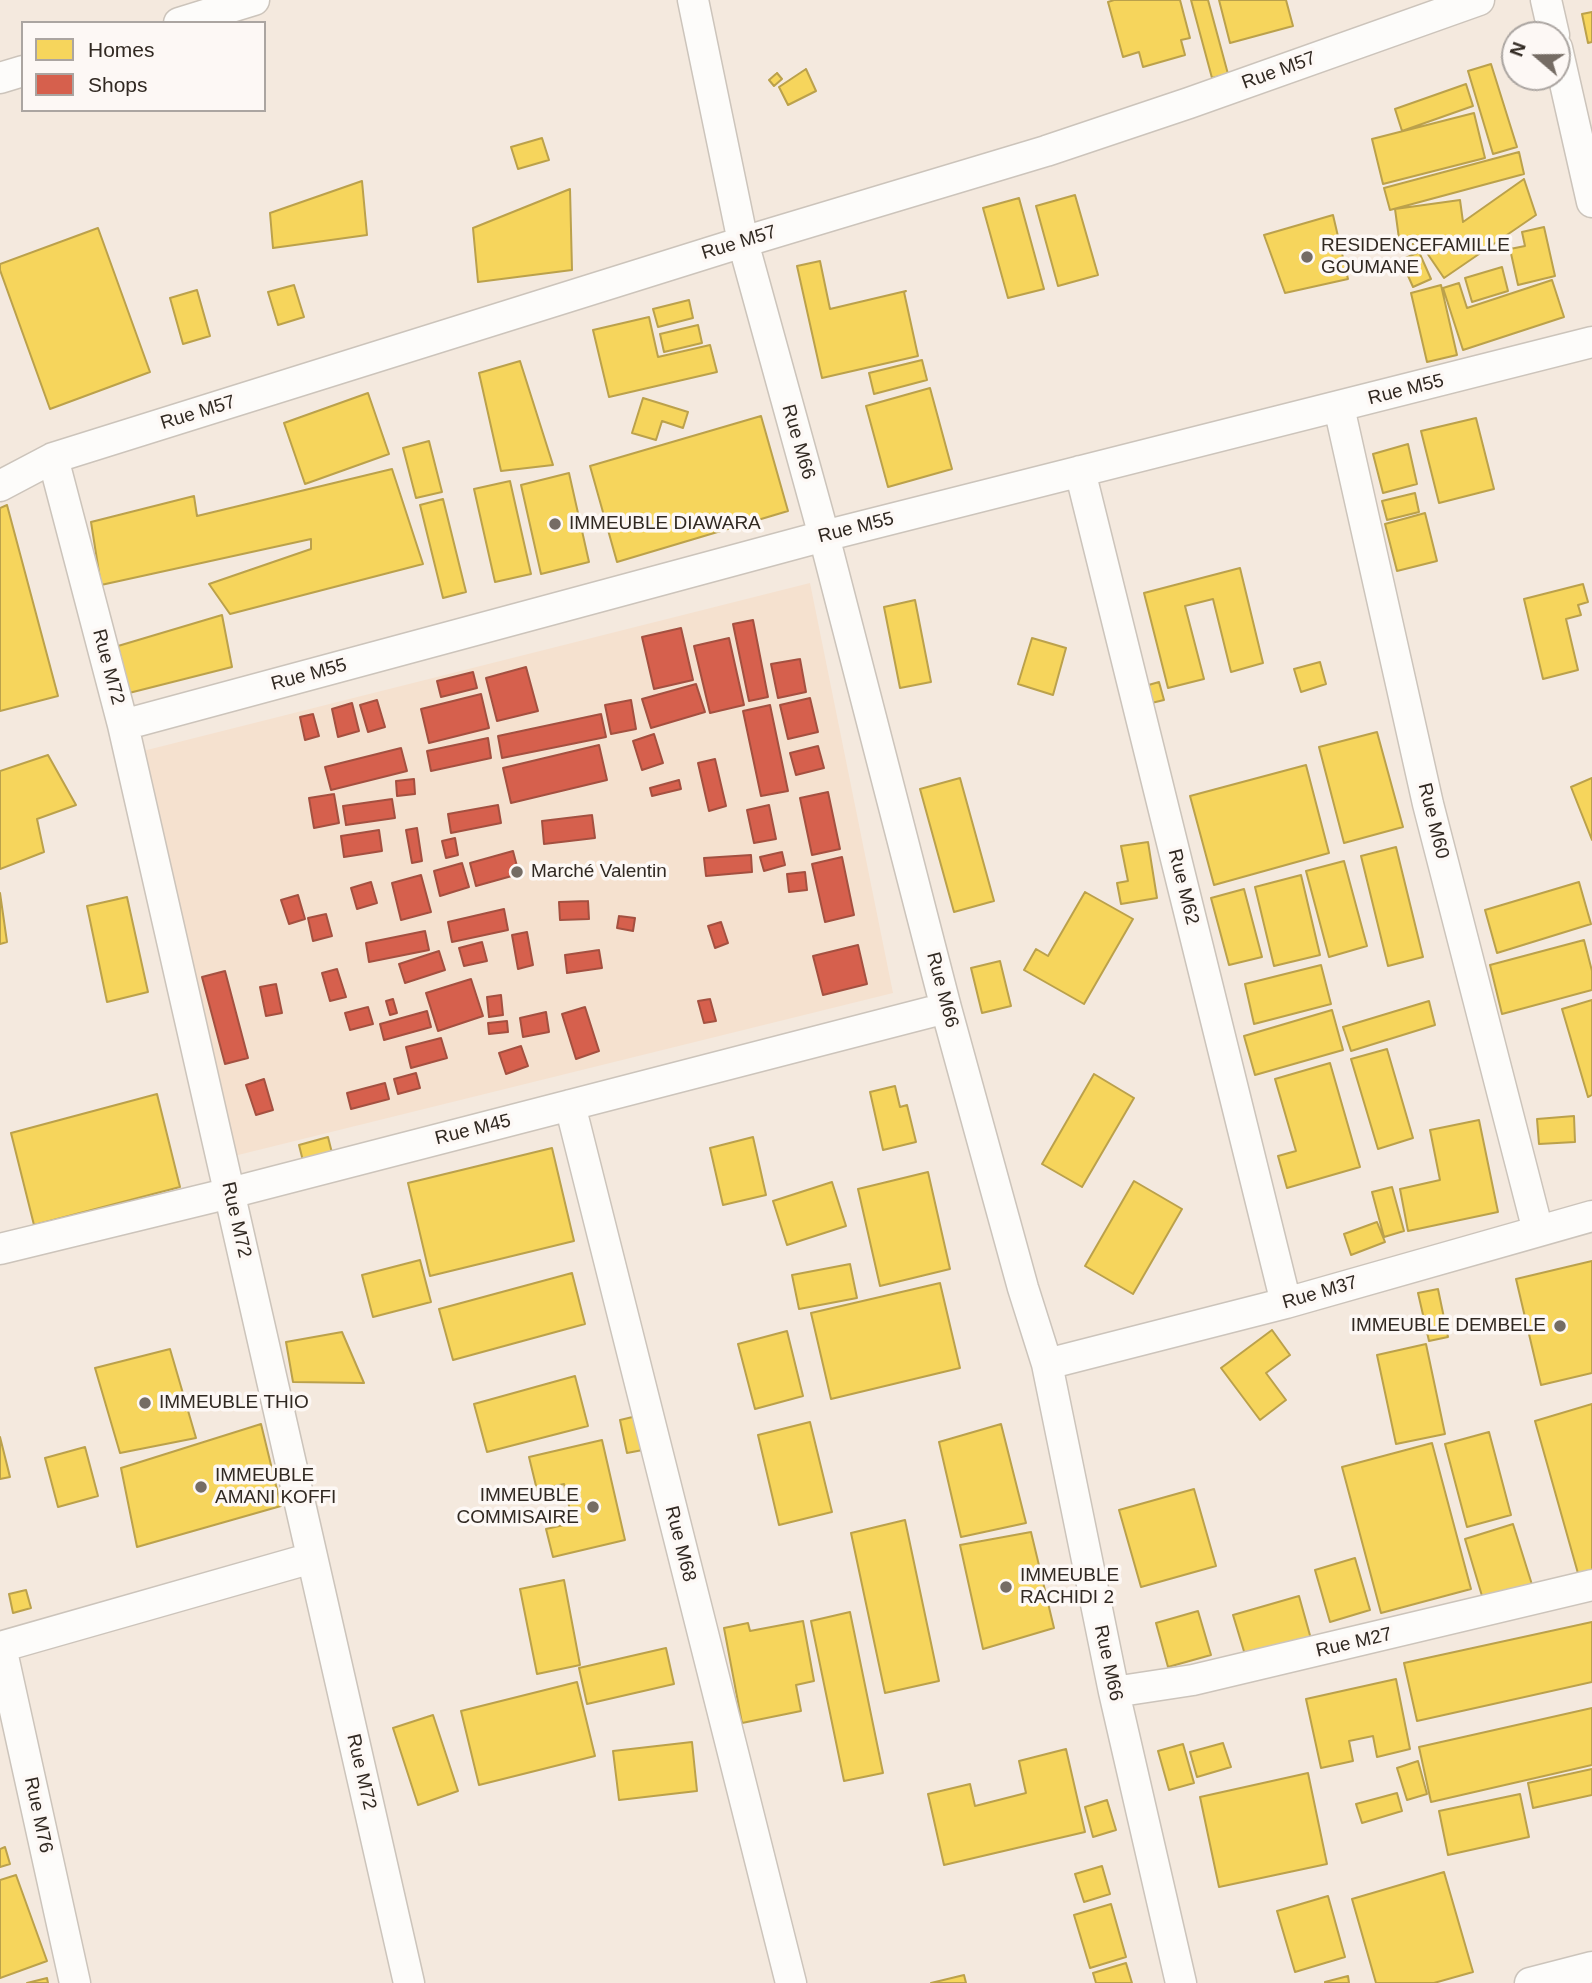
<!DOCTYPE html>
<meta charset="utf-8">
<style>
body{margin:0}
#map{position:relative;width:1592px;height:1983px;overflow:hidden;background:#f4e9de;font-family:Helvetica,sans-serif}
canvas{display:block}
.legend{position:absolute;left:21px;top:21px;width:245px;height:91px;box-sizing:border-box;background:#fdf8f5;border:2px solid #aba5a1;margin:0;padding:9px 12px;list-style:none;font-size:21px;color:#312922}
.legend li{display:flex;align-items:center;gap:14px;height:35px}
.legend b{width:35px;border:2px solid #aba5a1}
.north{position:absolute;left:1501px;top:21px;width:70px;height:70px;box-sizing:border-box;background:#fdf8f5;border:2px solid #aba5a1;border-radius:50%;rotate:290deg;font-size:19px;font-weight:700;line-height:28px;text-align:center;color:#312922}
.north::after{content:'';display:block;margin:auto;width:24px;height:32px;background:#756c64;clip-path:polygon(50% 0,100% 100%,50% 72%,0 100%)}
</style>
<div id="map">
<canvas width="1592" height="1983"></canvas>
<ul class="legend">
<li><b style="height:19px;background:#f6d55c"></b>Homes</li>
<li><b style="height:19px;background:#d6604d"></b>Shops</li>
</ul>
<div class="north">N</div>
</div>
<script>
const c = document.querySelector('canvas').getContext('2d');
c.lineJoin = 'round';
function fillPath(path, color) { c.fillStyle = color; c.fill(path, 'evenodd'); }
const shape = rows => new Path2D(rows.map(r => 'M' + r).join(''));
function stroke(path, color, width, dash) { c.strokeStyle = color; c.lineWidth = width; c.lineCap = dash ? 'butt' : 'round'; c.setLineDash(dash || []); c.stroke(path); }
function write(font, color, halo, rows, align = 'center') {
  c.font = font + ' Helvetica,sans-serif'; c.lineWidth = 7; c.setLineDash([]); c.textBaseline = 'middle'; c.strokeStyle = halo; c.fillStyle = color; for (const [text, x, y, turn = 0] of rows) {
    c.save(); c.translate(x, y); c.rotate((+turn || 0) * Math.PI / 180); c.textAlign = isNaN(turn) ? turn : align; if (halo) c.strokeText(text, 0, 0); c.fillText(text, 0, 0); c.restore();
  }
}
const built = shape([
 [810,583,893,993,230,1157,139,752]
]);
const homes = shape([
 [1114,0,1180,0,1190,38,1181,40,1185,55,1143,67,1139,52,1123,57,1108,2,1114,0],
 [1191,0,1208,0,1228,74,1212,78,1191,0],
 [1219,0,1286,0,1293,26,1230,43,1219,0],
 [1592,12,1592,42,1588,43,1582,14,1592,12],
 [1491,64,1517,147,1493,154,1468,71,1491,64],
 [806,69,816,91,788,105,779,87,806,69],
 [777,73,782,79,774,86,769,80,777,73],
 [1466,84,1473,106,1402,131,1395,109,1466,84],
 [1474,113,1485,158,1383,184,1372,139,1474,113],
 [542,138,549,160,518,169,511,147,542,138],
 [1519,152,1524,174,1390,210,1384,188,1519,152],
 [1524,179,1536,215,1444,278,1425,250,1439,240,1400,246,1395,209,1460,200,1463,222,1524,179],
 [362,181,367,235,273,248,270,213,362,181],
 [570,189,572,270,478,282,473,228,570,189],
 [1075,195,1098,275,1058,286,1036,206,1075,195],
 [1019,198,1044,289,1008,298,983,208,1019,198],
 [1333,215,1348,279,1285,293,1264,235,1333,215],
 [1544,227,1555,276,1518,285,1510,249,1525,246,1522,232,1544,227],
 [98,228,150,372,50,409,0,270,0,264,98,228],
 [1419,252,1431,279,1413,287,1401,260,1419,252],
 [820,261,830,309,906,291,904,292,918,356,822,378,797,266,820,261],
 [1502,267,1508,291,1472,302,1465,278,1502,267],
 [1552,280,1564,317,1463,350,1443,288,1459,283,1467,308,1552,280],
 [294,285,304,317,278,325,268,292,294,285],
 [1441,285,1457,355,1427,362,1411,293,1441,285],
 [197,290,210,336,183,344,170,298,197,290],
 [689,300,693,318,658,327,653,309,689,300],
 [649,317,658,357,710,345,717,372,609,397,593,330,649,317],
 [698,325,702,343,664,352,660,334,698,325],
 [922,360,927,380,874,394,869,373,922,360],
 [520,361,553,465,501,471,479,373,520,361],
 [930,388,952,469,888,487,866,406,930,388],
 [368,393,389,454,305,484,284,423,368,393],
 [643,398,688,412,683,428,662,421,656,440,632,433,643,398],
 [761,416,788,511,617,562,590,466,761,416],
 [1476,418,1494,489,1439,503,1421,431,1476,418],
 [429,441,442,492,416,498,403,448,429,441],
 [1408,444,1417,484,1383,493,1373,454,1408,444],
 [392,469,423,564,230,614,209,584,311,549,311,539,101,585,91,522,194,496,197,516,392,469],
 [569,473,589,562,541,574,521,485,569,473],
 [510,481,531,574,495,582,474,489,510,481],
 [1415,493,1419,512,1387,520,1382,501,1415,493],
 [443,499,466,592,443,598,420,505,443,499],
 [7,505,58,696,0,711,0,508,7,505],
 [1425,513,1437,561,1397,571,1385,524,1425,513],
 [1240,568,1263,663,1231,672,1213,599,1185,606,1204,679,1168,688,1144,593,1240,568],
 [1583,584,1588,602,1578,605,1581,615,1566,619,1578,670,1543,679,1524,599,1583,584],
 [915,600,931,682,900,688,884,607,915,600],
 [222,615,232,667,129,693,118,646,222,615],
 [1032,638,1066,648,1053,695,1018,684,1032,638],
 [1320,662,1326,684,1301,692,1294,669,1320,662],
 [1159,682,1164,700,1143,705,1138,688,1159,682],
 [1377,732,1403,827,1344,843,1319,747,1377,732],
 [48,755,76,805,37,819,44,852,0,869,0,771,48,755],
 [1306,765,1329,853,1214,885,1190,796,1306,765],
 [960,778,994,901,954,912,920,789,960,778],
 [1592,778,1592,840,1571,787,1592,778],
 [1148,842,1157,898,1121,904,1117,883,1128,881,1121,846,1148,842],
 [1396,847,1423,957,1388,966,1361,856,1396,847],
 [1344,861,1367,946,1329,957,1306,871,1344,861],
 [1301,875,1320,955,1274,966,1255,887,1301,875],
 [1579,882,1591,924,1497,953,1485,910,1579,882],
 [1244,889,1262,957,1229,965,1211,898,1244,889],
 [1085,892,1133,919,1084,1004,1024,970,1036,949,1048,956,1085,892],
 [0,893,7,942,0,944,0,893],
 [127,897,148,992,107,1002,87,906,127,897],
 [1584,940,1592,971,1592,990,1502,1014,1490,965,1584,940],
 [1000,961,1011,1006,982,1013,971,968,1000,961],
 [1321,965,1331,1004,1254,1024,1245,984,1321,965],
 [1592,1000,1592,1095,1588,1097,1562,1009,1592,1000],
 [1429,1001,1435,1025,1351,1051,1343,1027,1429,1001],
 [1332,1010,1343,1050,1255,1075,1244,1036,1332,1010],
 [1387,1049,1413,1138,1378,1149,1351,1059,1387,1049],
 [1330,1063,1360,1167,1287,1188,1278,1156,1296,1151,1275,1079,1330,1063],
 [1094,1074,1134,1098,1082,1187,1042,1164,1094,1074],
 [895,1086,900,1107,907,1105,916,1142,883,1150,870,1092,895,1086],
 [157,1094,180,1187,34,1225,11,1133,157,1094],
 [1574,1116,1575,1142,1539,1144,1537,1119,1574,1116],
 [1479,1120,1498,1212,1408,1231,1400,1189,1440,1180,1430,1130,1479,1120],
 [328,1137,332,1153,303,1161,299,1145,328,1137],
 [753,1137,766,1195,723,1205,710,1148,753,1137],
 [552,1148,574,1241,430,1276,408,1183,552,1148],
 [928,1172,950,1269,880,1286,858,1189,928,1172],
 [1134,1181,1182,1209,1133,1294,1085,1266,1134,1181],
 [832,1182,846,1226,787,1245,773,1201,832,1182],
 [1392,1187,1404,1231,1384,1237,1372,1192,1392,1187],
 [1377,1222,1385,1242,1351,1255,1344,1234,1377,1222],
 [420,1260,431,1302,373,1317,362,1275,420,1260],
 [1592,1261,1592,1373,1541,1385,1516,1279,1592,1261],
 [850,1264,857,1298,799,1309,792,1275,850,1264],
 [572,1273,585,1324,453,1360,439,1309,572,1273],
 [940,1283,960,1368,831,1399,811,1313,940,1283],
 [1438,1289,1448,1337,1429,1341,1418,1293,1438,1289],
 [1272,1330,1290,1355,1266,1373,1286,1400,1260,1420,1221,1368,1272,1330],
 [787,1331,803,1396,755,1409,738,1344,787,1331],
 [342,1332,364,1383,293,1382,286,1342,342,1332],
 [1426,1344,1445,1434,1396,1444,1377,1355,1426,1344],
 [170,1349,196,1438,120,1453,95,1368,170,1349],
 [575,1376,588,1426,487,1452,474,1404,575,1376],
 [1592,1404,1592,1581,1581,1584,1535,1421,1592,1404],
 [641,1415,648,1449,627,1453,620,1420,641,1415],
 [810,1422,832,1512,779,1525,758,1435,810,1422],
 [261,1424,281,1506,137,1547,121,1468,261,1424],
 [1001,1424,1026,1523,961,1537,939,1442,1001,1424],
 [1489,1432,1511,1515,1467,1527,1445,1444,1489,1432],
 [0,1437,10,1477,0,1479,0,1437],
 [602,1440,625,1540,553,1557,546,1529,573,1523,564,1484,537,1490,529,1457,602,1440],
 [1432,1443,1471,1589,1381,1613,1342,1467,1432,1443],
 [85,1447,98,1496,58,1507,45,1458,85,1447],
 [1194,1489,1216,1566,1141,1587,1119,1510,1194,1489],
 [905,1520,939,1681,885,1693,851,1533,905,1520],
 [1513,1524,1534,1591,1485,1606,1465,1539,1513,1524],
 [1031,1532,1054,1628,983,1649,960,1545,1031,1532],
 [1355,1558,1370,1610,1330,1622,1315,1570,1355,1558],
 [564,1580,580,1665,537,1674,520,1589,564,1580],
 [26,1590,31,1608,13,1613,9,1594,26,1590],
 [1299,1596,1311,1639,1246,1658,1233,1615,1299,1596],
 [1198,1611,1211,1655,1168,1667,1156,1623,1198,1611],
 [850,1612,883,1773,844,1781,811,1621,850,1612],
 [803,1621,814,1681,796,1685,801,1711,742,1723,724,1628,748,1623,750,1631,803,1621],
 [1592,1622,1592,1682,1417,1721,1404,1663,1592,1622],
 [666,1648,674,1684,587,1704,579,1668,666,1648],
 [1396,1679,1410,1749,1377,1757,1373,1736,1349,1741,1353,1761,1321,1768,1306,1699,1396,1679],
 [577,1682,595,1756,479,1785,461,1711,577,1682],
 [1592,1708,1592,1765,1431,1802,1419,1747,1592,1708],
 [433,1715,458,1791,418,1805,393,1728,433,1715],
 [692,1742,697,1791,619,1800,613,1751,692,1742],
 [1223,1743,1231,1767,1197,1777,1190,1752,1223,1743],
 [1183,1744,1194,1783,1169,1790,1158,1751,1183,1744],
 [1066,1749,1085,1832,944,1865,928,1794,970,1784,975,1806,1026,1793,1019,1761,1066,1749],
 [1418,1761,1427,1794,1407,1800,1397,1768,1418,1761],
 [1592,1769,1592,1795,1533,1808,1528,1783,1592,1769],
 [1308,1773,1327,1864,1219,1887,1200,1797,1308,1773],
 [1397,1793,1402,1811,1362,1823,1356,1804,1397,1793],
 [1520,1794,1529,1837,1448,1855,1439,1811,1520,1794],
 [1107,1800,1116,1830,1093,1837,1085,1807,1107,1800],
 [5,1847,10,1864,0,1867,0,1849,5,1847],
 [1102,1866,1110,1894,1084,1902,1075,1874,1102,1866],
 [1444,1872,1473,1972,1434,1983,1376,1983,1352,1899,1444,1872],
 [16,1875,47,1961,0,1978,0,1880,16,1875],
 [1328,1896,1345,1957,1295,1972,1277,1911,1328,1896],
 [1111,1904,1126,1957,1090,1968,1074,1915,1111,1904],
 [1126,1963,1132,1983,1096,1983,1093,1973,1126,1963],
 [964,1975,966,1983,931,1983,964,1975],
 [1348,1976,1349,1983,1325,1983,1325,1982,1348,1976],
 [47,1978,48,1983,27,1983,47,1978]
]);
const shops = shape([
 [753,620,768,697,749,701,733,624,753,620],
 [681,628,693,680,654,689,642,637,681,628],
 [729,638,744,705,710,713,694,646,729,638],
 [800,659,806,692,778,698,771,664,800,659],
 [526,667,538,711,497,721,486,678,526,667],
 [473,672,477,688,441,697,437,681,473,672],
 [696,684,705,712,651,728,642,699,696,684],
 [481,694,489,728,429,743,421,709,481,694],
 [810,698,818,732,788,739,780,705,810,698],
 [377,700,385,727,368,732,360,705,377,700],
 [631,700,636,729,611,734,605,705,631,700],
 [352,703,359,731,338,737,332,709,352,703],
 [770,705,788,791,761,796,743,711,770,705],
 [313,714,319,736,305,740,300,717,313,714],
 [601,714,606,737,502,758,498,736,601,714],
 [654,734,663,763,642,770,633,741,654,734],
 [488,738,491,758,431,771,427,751,488,738],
 [599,745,607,780,511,803,503,768,599,745],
 [818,746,824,768,796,775,790,753,818,746],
 [401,748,407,771,331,790,325,767,401,748],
 [715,759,726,806,709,811,698,763,715,759],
 [414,779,415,794,397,796,396,781,414,779],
 [679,780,681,789,652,796,650,788,679,780],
 [828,792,840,849,812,855,800,798,828,792],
 [334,794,339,823,314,828,309,798,334,794],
 [392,799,395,818,346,825,343,806,392,799],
 [498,805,501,823,451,833,448,814,498,805],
 [769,805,776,839,754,843,747,810,769,805],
 [592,815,595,838,544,844,542,821,592,815],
 [417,828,422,861,412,863,406,830,417,828],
 [379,830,382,851,344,857,341,836,379,830],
 [455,838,458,855,446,858,442,841,455,838],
 [513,851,519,874,476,886,470,863,513,851],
 [782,852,785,865,764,871,760,857,782,852],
 [751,855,752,872,706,876,704,858,751,855],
 [842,857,854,915,825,922,812,864,842,857],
 [462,863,469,887,440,896,434,871,462,863],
 [805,872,807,890,789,892,787,874,805,872],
 [421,875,431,912,401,920,392,883,421,875],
 [371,882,377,903,357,909,351,888,371,882],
 [298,895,305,919,289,924,281,900,298,895],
 [588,901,589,919,560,920,559,902,588,901],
 [504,909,508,930,452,942,448,922,504,909],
 [326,914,332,936,313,941,308,918,326,914],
 [619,916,635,918,633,931,617,928,619,916],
 [721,922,728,943,715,948,708,926,721,922],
 [425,931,429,950,369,962,366,943,425,931],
 [527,932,533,965,518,969,512,935,527,932],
 [482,942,487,961,464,966,459,948,482,942],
 [858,945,867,984,823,995,813,956,858,945],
 [599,950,602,968,567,973,565,955,599,950],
 [439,951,445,970,405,983,399,964,439,951],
 [337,969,346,997,330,1001,322,973,337,969],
 [225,971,248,1058,225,1064,202,977,225,971],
 [471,979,483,1016,438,1031,426,993,471,979],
 [276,984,282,1013,266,1016,260,987,276,984],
 [501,995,503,1015,489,1017,487,997,501,995],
 [393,999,397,1013,390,1015,386,1001,393,999],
 [710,999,716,1021,704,1023,698,1001,710,999],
 [368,1007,373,1024,350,1030,345,1013,368,1007],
 [585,1007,599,1051,576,1059,562,1014,585,1007],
 [427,1011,431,1027,384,1040,380,1024,427,1011],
 [546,1012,549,1032,523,1037,520,1018,546,1012],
 [507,1021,508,1032,489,1034,488,1023,507,1021],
 [441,1038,447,1058,411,1068,406,1047,441,1038],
 [521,1046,528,1066,506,1074,499,1053,521,1046],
 [416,1073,420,1088,398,1094,394,1079,416,1073],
 [264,1079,273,1110,256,1115,246,1085,264,1079],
 [385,1083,389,1099,351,1109,347,1093,385,1083]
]);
const minor = shape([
 [693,0,743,242,824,536,946,1008,1023,1288,1047,1364,1114,1692,1181,1983],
 [1546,0,1554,35],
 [179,23,254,0],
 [1557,48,1592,202],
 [0,78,23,71],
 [1339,407,1428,804,1538,1231],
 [53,458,123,725,409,1983],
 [1080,471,1286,1303],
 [0,486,53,458,743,242,1046,151,1189,103,1479,0],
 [123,725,824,536,1592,342],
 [570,1105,791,1983],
 [0,1249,230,1193,946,1008],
 [1047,1364,1286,1303,1592,1216],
 [0,1647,312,1558],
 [1,1647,75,1983],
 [1114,1692,1193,1680,1592,1585],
 [1530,1983,1592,1967]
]);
const markers = [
 [1307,257,7,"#756c64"],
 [555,524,7,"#756c64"],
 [517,872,7,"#756c64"],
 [1560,1326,7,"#756c64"],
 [145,1403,7,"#756c64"],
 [201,1487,7,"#756c64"],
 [593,1507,7,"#756c64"],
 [1006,1587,7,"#756c64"]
];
const streetNames = [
 ["Rue M57",1279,71,-20],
 ["Rue M57",739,243,-17],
 ["Rue M55",1406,390,-14],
 ["Rue M57",198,413,-17],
 ["Rue M66",798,442,74],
 ["Rue M55",856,528,-14],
 ["Rue M72",108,667,75],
 ["Rue M55",309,675,-15],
 ["Rue M60",1433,821,76],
 ["Rue M62",1183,887,76],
 ["Rue M66",942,990,75],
 ["Rue M45",473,1130,-14],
 ["Rue M72",236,1220,77],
 ["Rue M37",1320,1293,-16],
 ["Rue M68",680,1544,76],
 ["Rue M27",1354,1643,-13],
 ["Rue M66",1108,1663,78],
 ["Rue M72",361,1772,77],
 ["Rue M76",38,1815,78]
];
const poiNames = [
 ["RESIDENCEFAMILLE",1321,246],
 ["GOUMANE",1321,268],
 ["IMMEUBLE DIAWARA",569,524],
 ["Marché Valentin",531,872],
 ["IMMEUBLE DEMBELE",1546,1326,"right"],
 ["IMMEUBLE THIO",159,1403],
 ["IMMEUBLE",215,1476],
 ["AMANI KOFFI",215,1498],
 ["IMMEUBLE",579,1496,"right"],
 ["COMMISAIRE",579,1518,"right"],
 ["IMMEUBLE",1020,1576],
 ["RACHIDI 2",1020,1598]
];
fillPath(built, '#f5e1cf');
fillPath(homes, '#f6d55c');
stroke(homes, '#bba14b', 2);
fillPath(shops, '#d6604d');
stroke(shops, '#a45040', 2);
stroke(minor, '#ccc4bb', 33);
stroke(minor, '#fdfcfa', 30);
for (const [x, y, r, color] of markers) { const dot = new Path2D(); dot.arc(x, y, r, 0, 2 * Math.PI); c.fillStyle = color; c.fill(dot); stroke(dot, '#fdf8f5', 2.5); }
write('19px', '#312922', '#fdf8f5', streetNames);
write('19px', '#312922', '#fdf8f5', poiNames, 'left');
</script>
